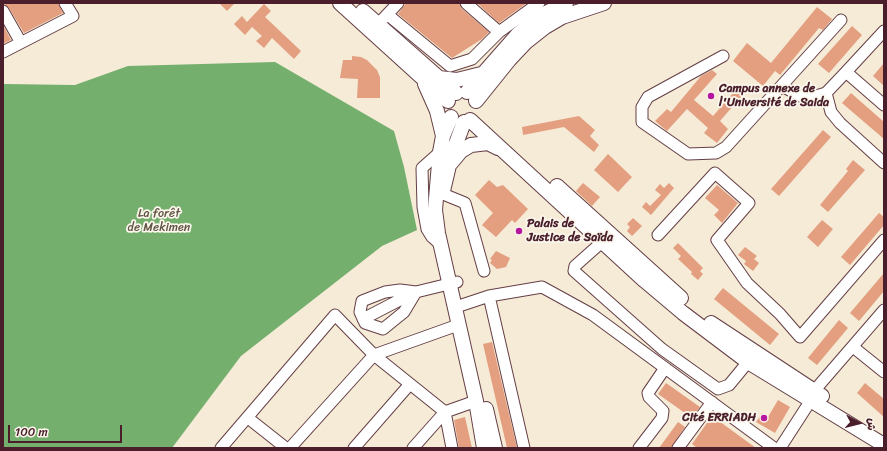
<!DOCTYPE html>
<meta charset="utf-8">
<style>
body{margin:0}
#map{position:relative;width:887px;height:451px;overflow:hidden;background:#f5ebd6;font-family:Sriracha,"Playpen Sans Arabic",sans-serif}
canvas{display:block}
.frame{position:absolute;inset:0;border:4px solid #4a1f2b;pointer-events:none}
.north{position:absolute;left:839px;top:403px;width:40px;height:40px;-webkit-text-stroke:3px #fbf7ec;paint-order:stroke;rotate:97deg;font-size:11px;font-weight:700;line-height:16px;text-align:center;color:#4a1f2b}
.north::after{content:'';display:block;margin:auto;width:14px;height:18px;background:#4a1f2b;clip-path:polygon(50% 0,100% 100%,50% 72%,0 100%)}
.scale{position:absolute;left:8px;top:425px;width:114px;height:18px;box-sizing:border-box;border:2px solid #4a1f2b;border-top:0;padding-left:5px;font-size:12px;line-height:14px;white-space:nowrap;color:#4a1f2b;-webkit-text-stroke:3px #fbf7ec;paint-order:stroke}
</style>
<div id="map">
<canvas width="887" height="451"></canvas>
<div class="frame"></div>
<div class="north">ش</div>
<div class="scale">100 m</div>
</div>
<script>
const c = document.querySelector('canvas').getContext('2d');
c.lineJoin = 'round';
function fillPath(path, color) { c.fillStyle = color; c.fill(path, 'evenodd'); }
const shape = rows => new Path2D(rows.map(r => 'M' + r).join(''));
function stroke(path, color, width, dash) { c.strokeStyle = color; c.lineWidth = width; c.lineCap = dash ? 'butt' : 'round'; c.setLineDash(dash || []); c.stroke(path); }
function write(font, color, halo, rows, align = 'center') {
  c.font = font + ' Sriracha,sans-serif'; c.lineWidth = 3.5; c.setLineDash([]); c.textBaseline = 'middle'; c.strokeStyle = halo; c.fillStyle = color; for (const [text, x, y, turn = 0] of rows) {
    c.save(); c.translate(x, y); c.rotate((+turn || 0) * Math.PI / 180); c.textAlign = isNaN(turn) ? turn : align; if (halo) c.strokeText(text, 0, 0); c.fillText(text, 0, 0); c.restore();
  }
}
const forest = shape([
 [275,62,394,131,404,167,417,230,382,246,241,356,172,448,3,448,3,84,75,85,128,66]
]);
const building = shape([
 [3,3,58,3,63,13,24,33,9,8],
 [219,3,235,3,227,11],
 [406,3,459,3,461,8,489,32,482,39,452,58,398,14],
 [477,3,527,3,499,23],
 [264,4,271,11,265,17,301,51,294,59,272,38,264,48,256,41,262,36,252,27,245,35,234,24,242,16,247,22],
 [817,7,832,19,823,30,819,28,780,75,775,71,763,86,733,61,747,43,771,63],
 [3,25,11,40,3,44],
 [852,26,862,35,829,73,818,64],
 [352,56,361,57,367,60,377,70,380,77,380,98,357,98,358,79,340,78,343,60,352,60],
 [884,63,884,86,873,76],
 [712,70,717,74,694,100,713,116,741,84,747,90,720,121,728,129,717,143,704,133,708,128,687,109,667,131,655,121,667,109,671,112,701,76],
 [851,93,884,122,884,139,842,103],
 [579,116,595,130,590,136,599,145,594,152,564,127,523,135,522,127],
 [823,130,831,137,779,196,771,189],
 [608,154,632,177,618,192,594,170],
 [853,160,865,170,828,212,820,205,848,171,846,169],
 [489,180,497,187,503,185,528,209,515,223,512,220,496,237,482,225,493,213,475,195],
 [583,183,600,197,592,206,576,191],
 [669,183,674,188,651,215,642,207,646,202,650,206,661,195,655,190,660,184,664,188],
 [717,185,738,203,722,223,714,215,719,210,705,198],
 [879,213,884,217,884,225,850,265,841,257],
 [633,218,642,226,632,236,627,231,630,227,627,224],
 [822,220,833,229,818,247,807,237],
 [678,243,703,268,700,271,703,274,698,280,691,274,692,272,678,259,681,256,673,248],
 [745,247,757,256,754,259,759,263,753,271,744,264,746,261,738,255],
 [496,251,510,258,506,267,497,269,490,263,492,260,490,259],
 [884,273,884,291,859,321,850,313],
 [723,288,779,334,770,345,714,299],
 [839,320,848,328,817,365,808,358],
 [492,342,517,448,507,448,483,344],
 [666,383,700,407,692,418,658,394],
 [865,383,884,399,884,417,857,393],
 [778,400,790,407,775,433,756,422,762,413,768,417],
 [712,416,756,448,697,448,692,444],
 [465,417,472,448,459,448,454,420],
 [678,422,685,427,671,448,659,448]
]);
const minor = shape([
 [466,3,499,32],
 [3,11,20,41],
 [388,15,450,66,472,59,499,32,539,3],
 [382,20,398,3],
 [884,31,846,72,884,105],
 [3,52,73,16,65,3],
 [723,56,648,97,642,107,642,122,688,154,716,153,726,147,841,20],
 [782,86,806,99,826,93,846,72],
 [826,93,831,112,840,123,884,163],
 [440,152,422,168,423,207,427,229,432,237,441,245],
 [443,194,465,203,484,271],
 [658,235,715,173,749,203,717,240,747,283,780,314,800,337,884,240],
 [602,242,575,266,574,271,662,349,718,389,729,385,748,362],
 [416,292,404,312,383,329,365,323,360,312,362,301,385,292,400,290,416,292,457,282],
 [489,296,524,448],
 [462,305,489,296,542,287,593,315,774,448],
 [363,319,415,292],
 [853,347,884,372],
 [248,418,286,448],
 [221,448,335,315,374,355,445,412,452,448],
 [290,448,374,355,458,325],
 [354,448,410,384],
 [413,448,445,412,476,401],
 [639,448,662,418,663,411,649,397,648,393,665,368],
 [678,448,712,402],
 [780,448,811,400,814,391,884,310]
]);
const major = shape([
 [340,3,448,101],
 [363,11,456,93],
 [439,78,457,80,481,74],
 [425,84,437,111,443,136],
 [467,92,518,34,538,17,566,3],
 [476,101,509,60,526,42,545,27,562,17,604,3],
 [451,117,443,136,440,152,435,210,438,233,476,401,484,448],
 [470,120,645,281,683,313,748,362,884,445],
 [451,163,461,151,471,145,488,143,498,148],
 [557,186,681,298],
 [443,191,451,157,464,122],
 [711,323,822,396],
 [486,409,495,448]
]);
const markers = [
 [711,96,4,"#b5179e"],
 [519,231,4,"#b5179e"],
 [764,418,4,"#b5179e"]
];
const poiNames = [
 ["Campus annexe de",719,89],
 ["l'Université de Saida",719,103],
 ["Palais de",527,224],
 ["Justice de Saïda",527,238],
 ["Cité ERRIADH",756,418,"right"]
];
const parkNames = [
 ["La forêt",159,214],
 ["de Mekimen",159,228]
];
fillPath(forest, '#74af6e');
fillPath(building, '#e39f80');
stroke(minor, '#643e45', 13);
stroke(major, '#643e45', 16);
stroke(minor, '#fff', 11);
stroke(major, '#fff', 14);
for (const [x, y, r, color] of markers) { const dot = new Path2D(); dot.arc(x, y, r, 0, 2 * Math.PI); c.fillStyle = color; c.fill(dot); stroke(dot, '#fbf7ec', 1.5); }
write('bold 12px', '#4a1f2b', '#fbf7ec', poiNames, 'left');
write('12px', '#5f5344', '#fbf7ec', parkNames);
</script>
